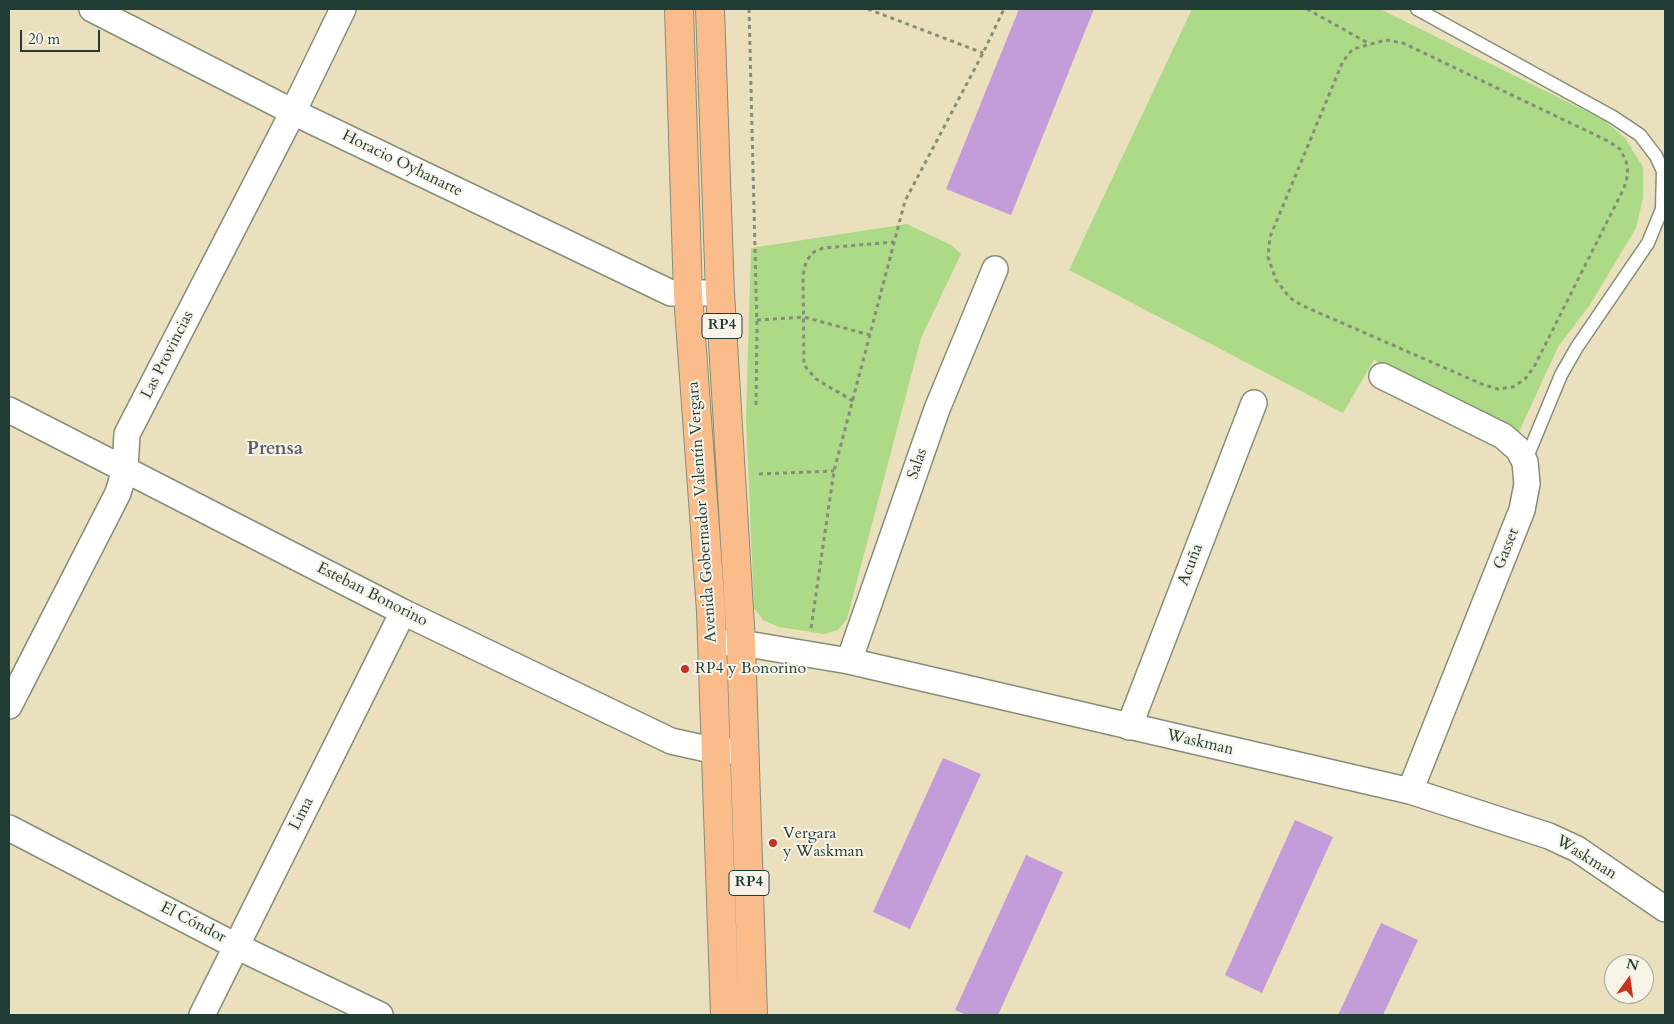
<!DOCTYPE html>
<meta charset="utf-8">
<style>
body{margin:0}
#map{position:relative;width:1674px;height:1024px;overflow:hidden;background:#ebe0bd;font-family:Cardo,serif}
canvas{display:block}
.frame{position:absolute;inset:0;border:10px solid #1f3d34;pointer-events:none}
.north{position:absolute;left:1604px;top:954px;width:50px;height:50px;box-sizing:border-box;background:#f7f3e8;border:1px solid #a1aaa0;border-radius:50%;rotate:14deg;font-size:14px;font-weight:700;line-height:20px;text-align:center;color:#1f3d34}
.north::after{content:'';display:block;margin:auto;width:18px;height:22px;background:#c8321e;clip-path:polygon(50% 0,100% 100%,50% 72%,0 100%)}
.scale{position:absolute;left:20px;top:30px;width:80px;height:22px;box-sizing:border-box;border:2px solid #1f3d34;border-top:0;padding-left:6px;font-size:15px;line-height:18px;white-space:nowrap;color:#1f3d34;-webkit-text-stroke:4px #f7f3e8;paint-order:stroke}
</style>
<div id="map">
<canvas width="1674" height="1024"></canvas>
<div class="frame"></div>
<div class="north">N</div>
<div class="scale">20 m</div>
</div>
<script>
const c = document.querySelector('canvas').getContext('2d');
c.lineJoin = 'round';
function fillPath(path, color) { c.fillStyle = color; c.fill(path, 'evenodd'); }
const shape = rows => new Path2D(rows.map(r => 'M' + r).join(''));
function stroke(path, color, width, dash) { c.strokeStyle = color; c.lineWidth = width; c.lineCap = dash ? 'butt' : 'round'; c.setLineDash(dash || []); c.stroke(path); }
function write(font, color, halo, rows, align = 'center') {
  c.font = font + ' Cardo,serif'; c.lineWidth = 4; c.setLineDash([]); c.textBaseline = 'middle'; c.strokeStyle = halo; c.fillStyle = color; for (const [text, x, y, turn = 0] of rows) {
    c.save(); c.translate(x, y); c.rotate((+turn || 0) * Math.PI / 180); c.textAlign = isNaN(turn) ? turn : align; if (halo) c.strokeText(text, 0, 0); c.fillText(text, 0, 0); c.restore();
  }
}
const green = shape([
 [1192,9,1380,9,1604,120,1625,138,1643,167,1643,198,1636,228,1590,305,1558,347,1519,432,1374,360,1343,413,1069,270],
 [907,224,951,245,961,254,921,338,847,619,838,630,824,634,779,627,763,620,754,608,746,419,751,248]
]);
const building = shape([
 [1019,9,1094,9,1011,215,946,189],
 [943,758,981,774,910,929,873,912],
 [1295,820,1333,837,1262,993,1225,975],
 [1026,855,1063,872,998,1015,967,1015,955,1010],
 [1381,923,1418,940,1383,1015,1338,1015]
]);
const path = shape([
 [749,9,757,328,756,406],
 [868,9,983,53],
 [1307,9,1368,43],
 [1386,40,1403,43,1608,141,1620,149,1626,161,1628,174,1624,188,1534,367,1525,379,1513,387,1498,389,1484,385,1301,305,1289,297,1276,280,1268,257,1270,237,1343,61,1353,49,1386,40],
 [757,320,804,317,870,335],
 [853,401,816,379,804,365,803,275,806,262,812,253,823,248,894,242],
 [759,474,834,471],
 [811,628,834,471,905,201,983,53,1004,9]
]);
const lane = shape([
 [1417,9,1613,117,1640,135,1656,156,1663,171,1662,209,1648,243,1577,347,1561,375,1525,462]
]);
const street = shape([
 [92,9,293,112,671,293,720,293],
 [1382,376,1503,436,1518,449,1525,462,1527,484,1522,510,1410,791],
 [9,410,403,612,671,741,716,751,734,751],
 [712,643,741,643,849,661,1410,791,1549,836,1577,849,1665,909],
 [849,661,937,409,995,269],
 [9,706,118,493,125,469,127,434,293,112,343,9],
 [1129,727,1254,403],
 [9,828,236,946,380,1015],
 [202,1015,403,612]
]);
const primary = shape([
 [679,9,688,295,711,611,725,1015],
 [710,9,720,293,741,643,753,1015]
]);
const markers = [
 [685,669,5,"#c8321e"],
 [773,843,5,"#c8321e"]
];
const shields = [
 [722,326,40],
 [749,883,40]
];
const shieldNames = [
 ["RP4",722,326],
 ["RP4",749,883]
];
const streetNames = [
 ["Horacio Oyhanarte",402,164,26],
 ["Las Provincias",168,355,-63],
 ["Salas",918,464,-71],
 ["Avenida Gobernador Valentín Vergara",703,512,-94],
 ["Gasset",1507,549,-68],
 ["Acuña",1191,565,-69],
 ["Esteban Bonorino",372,595,27],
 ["Waskman",1200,743,13],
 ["Lima",302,814,-63],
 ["Waskman",1586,858,32],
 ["El Cóndor",193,923,27]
];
const poiNames = [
 ["RP4 y Bonorino",695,669],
 ["Vergara",783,834],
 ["y Waskman",783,852]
];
const quarterNames = [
 ["Prensa",275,450]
];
fillPath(green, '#acda87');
fillPath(building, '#c49cd9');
stroke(lane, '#858e78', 15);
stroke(street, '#858e78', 28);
stroke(primary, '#858e78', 30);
stroke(path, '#858e78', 3, [4, 4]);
stroke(lane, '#fff', 12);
stroke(street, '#fff', 25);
stroke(primary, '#fabc8b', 28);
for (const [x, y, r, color] of markers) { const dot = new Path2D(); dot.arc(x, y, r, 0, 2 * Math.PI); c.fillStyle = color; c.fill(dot); stroke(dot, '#f7f3e8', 2); }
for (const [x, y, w] of shields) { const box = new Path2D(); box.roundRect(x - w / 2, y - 12.5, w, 25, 4); c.fillStyle = '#f7f3e8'; c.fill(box); stroke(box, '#1f3d34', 1); }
write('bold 15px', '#1f3d34', null, shieldNames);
write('16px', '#1f3d34', '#f7f3e8', streetNames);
write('16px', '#1f3d34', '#f7f3e8', poiNames, 'left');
write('bold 19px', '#595e6e', '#f7f3e8', quarterNames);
</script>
